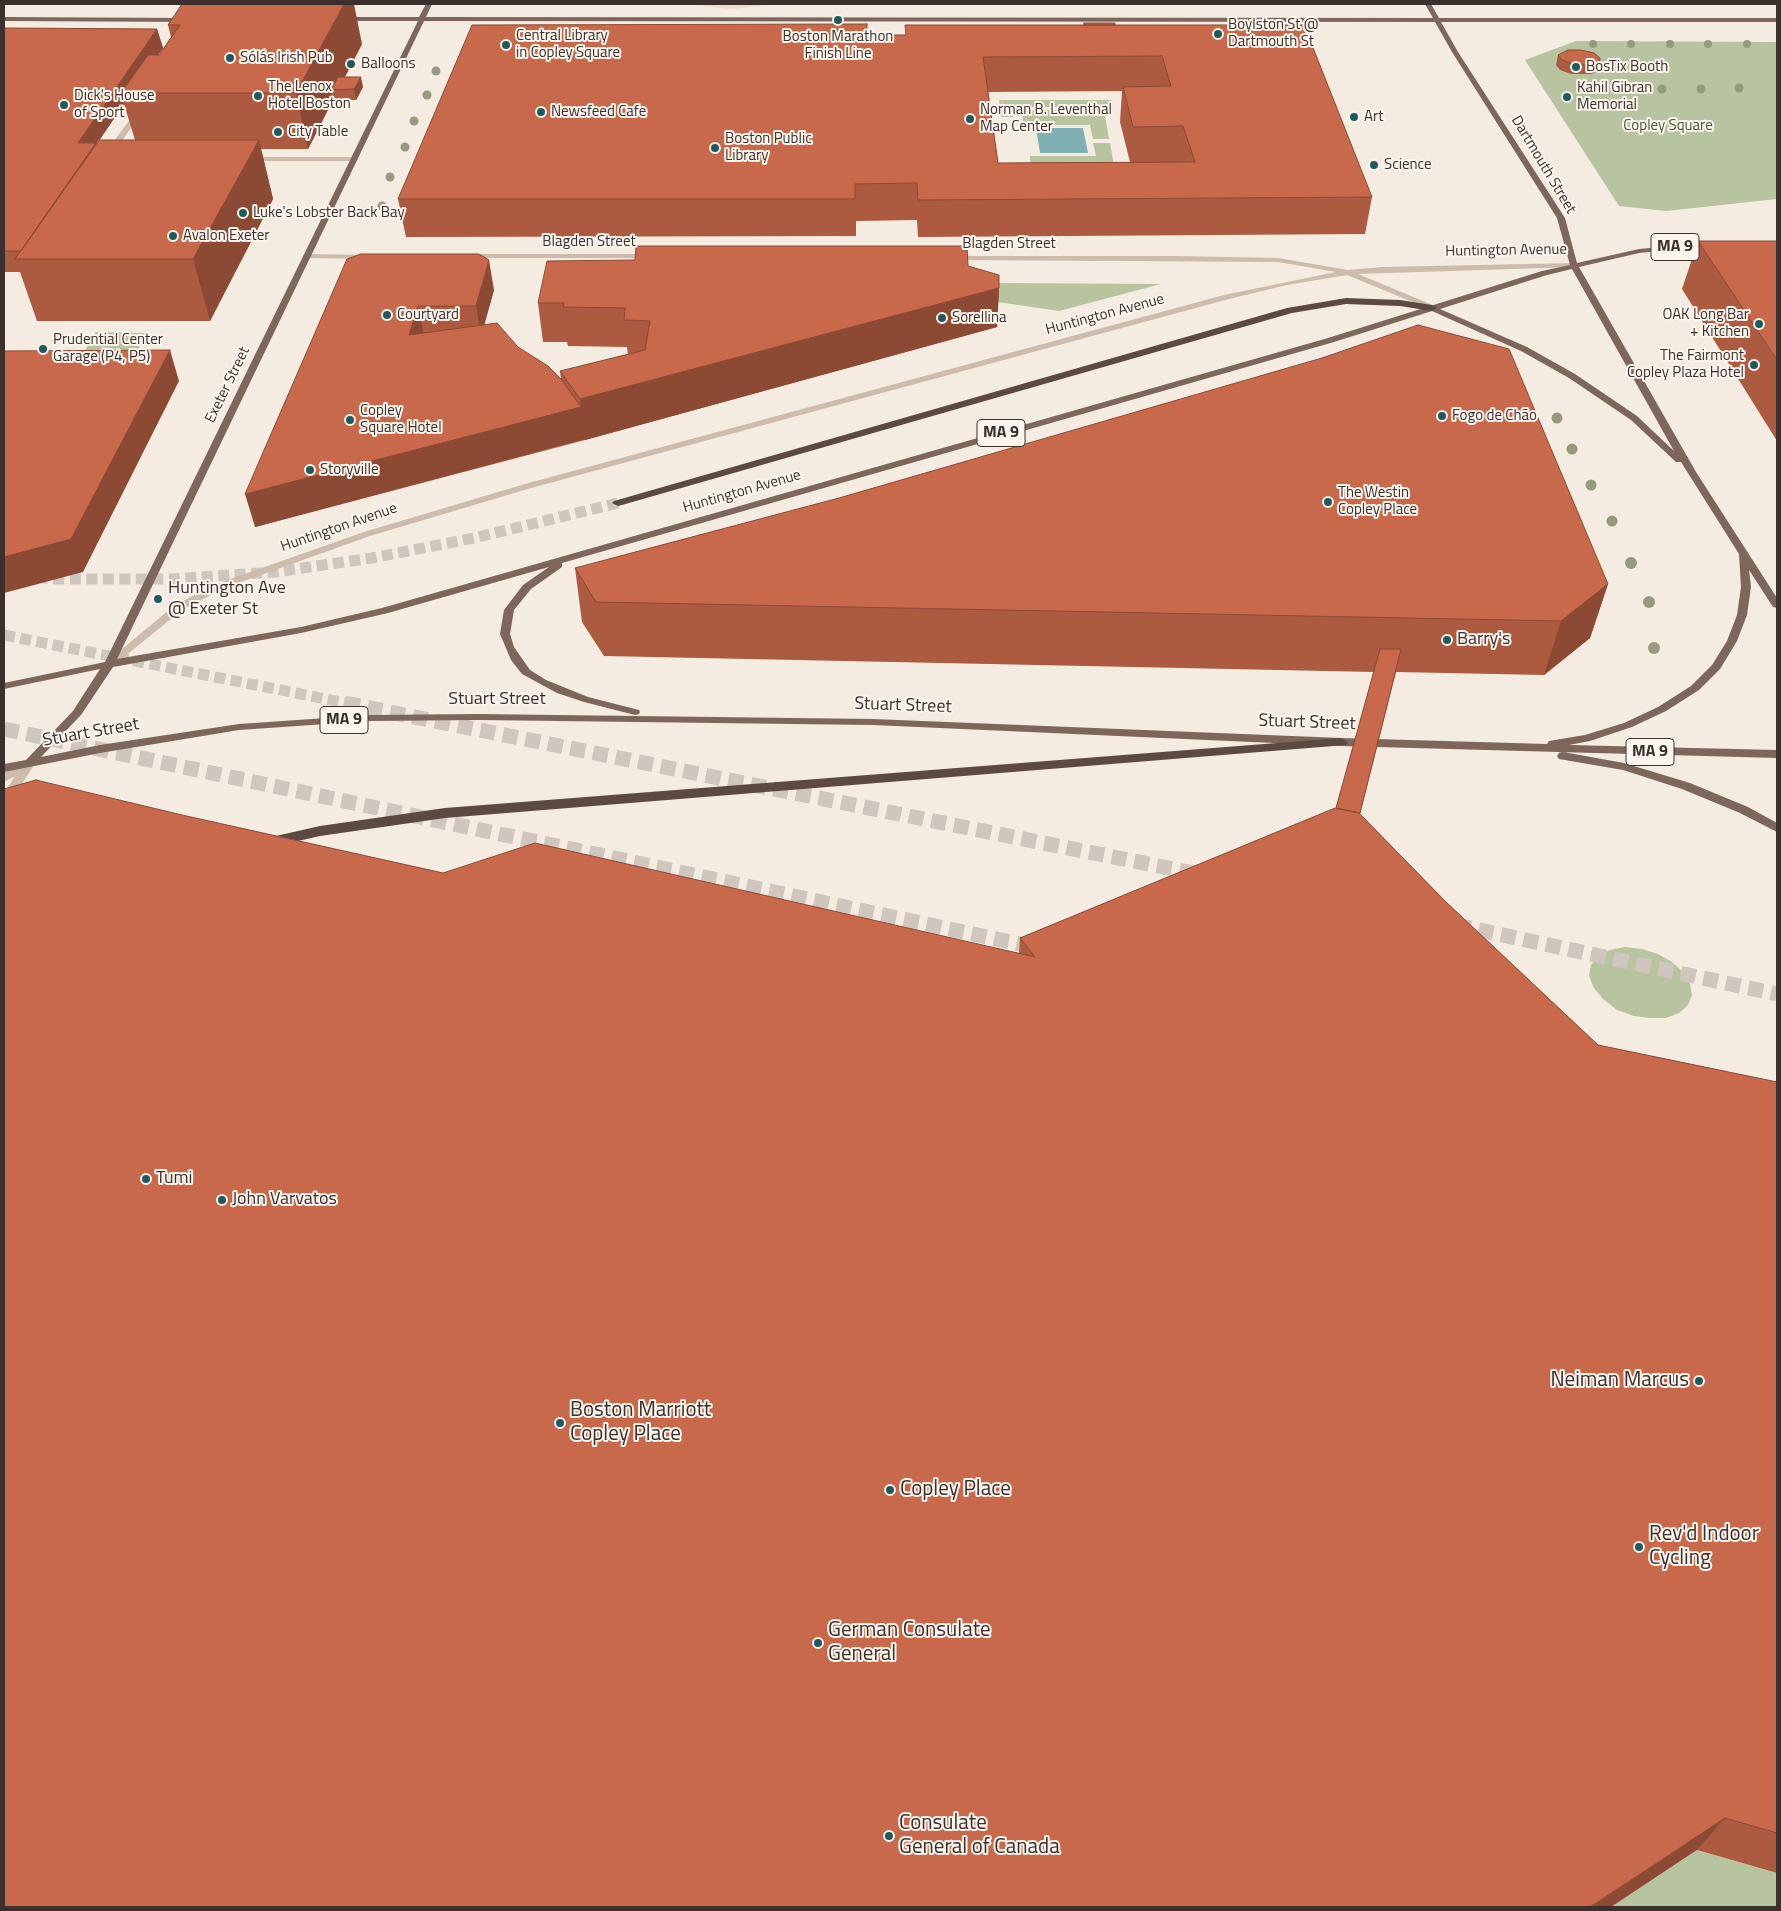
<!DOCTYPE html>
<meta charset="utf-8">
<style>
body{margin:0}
#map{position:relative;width:1781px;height:1911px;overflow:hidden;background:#f4ebe1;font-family:"Titillium Web",sans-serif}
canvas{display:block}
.frame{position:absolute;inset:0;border:5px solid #3b302b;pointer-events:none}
</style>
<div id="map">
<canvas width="1781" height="1911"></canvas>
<div class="frame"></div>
</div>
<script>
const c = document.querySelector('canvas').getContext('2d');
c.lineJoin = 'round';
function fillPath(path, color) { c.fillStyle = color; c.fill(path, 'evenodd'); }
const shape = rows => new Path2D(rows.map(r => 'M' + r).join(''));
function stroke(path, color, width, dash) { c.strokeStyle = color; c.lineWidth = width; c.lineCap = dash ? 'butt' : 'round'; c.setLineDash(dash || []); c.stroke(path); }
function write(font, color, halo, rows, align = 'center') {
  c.font = font + ' "Titillium Web",sans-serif'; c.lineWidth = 4; c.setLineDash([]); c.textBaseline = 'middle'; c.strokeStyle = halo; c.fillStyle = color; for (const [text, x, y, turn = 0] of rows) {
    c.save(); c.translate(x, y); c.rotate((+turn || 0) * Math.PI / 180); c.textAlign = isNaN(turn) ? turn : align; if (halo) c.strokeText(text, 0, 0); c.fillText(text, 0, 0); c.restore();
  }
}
const green = shape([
 [1576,41,1777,42,1777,199,1666,211,1619,206,1525,60],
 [999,100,1111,100,1113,107,1012,107,1013,117,1001,117],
 [1022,110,1104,110,1109,139,1093,139,1090,125,1032,125,1032,129,1024,129],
 [1093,143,1110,143,1115,171,1031,171,1030,156,1096,156],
 [995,283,1161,284,1059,311,998,302],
 [96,332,147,333,123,377,69,377],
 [1625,947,1642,949,1658,954,1672,962,1683,972,1690,984,1692,995,1688,1005,1679,1013,1666,1018,1650,1018,1634,1016,1617,1010,1603,999,1594,988,1589,976,1591,965,1599,955,1610,950],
 [1697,1850,1777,1873,1777,1907,1611,1907]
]);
const plaza = shape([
 [686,4,774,4,732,9]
]);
const water = shape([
 [1036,128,1083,128,1088,153,1040,153]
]);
const highwayTunnelFar1 = shape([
 [4,575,57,579,171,579,275,572,372,558,474,538,618,503],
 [4,635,351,704]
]);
const highwayTunnel = shape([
 [345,703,1203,875],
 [4,729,1039,948],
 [1456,925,1777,994]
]);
const minor = shape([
 [137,110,143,111,112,155,106,155,105,153,137,110],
 [244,157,354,157,358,159,354,161,247,161,243,159,244,157],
 [304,254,371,255,375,257,371,259,307,258,303,256,304,254],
 [463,254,651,254,655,256,651,258,463,258,463,254],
 [948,256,1174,256,1278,258,1348,270,1382,267,1574,263,1578,265,1574,267,1358,274,1435,306,1436,308,1432,310,1347,275,1287,285,1229,299,531,488,370,536,227,587,183,609,113,666,105,666,104,664,175,605,219,583,364,532,525,484,1224,295,1336,272,1278,262,951,260,947,258,948,256],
 [30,758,36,762,8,805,4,806,4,793,15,776,4,782,4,773,30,758]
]);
const major = shape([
 [426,4,432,4,426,17,1433,18,1425,4,1431,4,1439,18,1777,18,1777,22,1441,22,1458,52,1565,218,1577,263,1639,249,1712,242,1716,244,1712,246,1639,253,1579,267,1696,472,1777,598,1777,608,1773,607,1749,570,1751,587,1747,615,1737,641,1720,669,1699,690,1666,711,1632,727,1590,741,1569,745,1777,750,1777,758,1341,746,873,725,478,720,370,721,239,730,100,753,4,772,4,764,26,760,73,711,100,669,4,689,4,683,105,662,418,21,341,21,338,19,341,17,419,17,426,4],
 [424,21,1435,22,1452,52,1557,218,1570,265,1542,271,1328,338,382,608,301,627,117,659,424,21],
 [1572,269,1674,451,1637,416,1575,374,1527,347,1440,309,1547,275,1572,269],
 [1432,311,1521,351,1569,378,1631,420,1676,462,1681,462,1739,554,1741,587,1737,615,1727,641,1712,665,1691,686,1658,707,1624,723,1585,735,1549,741,1547,744,1341,738,873,719,478,714,370,715,239,724,100,745,41,757,81,715,113,667,301,633,388,613,549,567,523,585,504,610,500,634,511,660,522,674,557,693,584,702,635,715,639,714,640,712,639,710,588,697,546,680,530,670,514,647,510,634,514,610,531,589,562,567,562,563,1334,342,1432,311],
 [4,17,189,18,192,20,189,22,4,21,4,17],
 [1563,752,1624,763,1690,783,1748,807,1777,823,1777,832,1740,813,1682,789,1623,770,1559,759,1557,756,1559,753,1563,752]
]);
const highway = shape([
 [1346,298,1400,300,1432,305,1437,308,1432,311,1400,306,1346,304,1292,313,622,505,618,506,612,503,614,501,1287,308,1346,298],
 [1341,738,1348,742,1346,745,445,818,320,836,267,848,262,846,260,843,262,840,267,838,320,826,445,808,1341,738]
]);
const trees = [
 [1593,44,4],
 [1631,44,4],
 [1670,44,4],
 [1708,44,4],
 [1747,44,4],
 [436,71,4.5],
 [1739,88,4.5],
 [1623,89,4.5],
 [1662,89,4.5],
 [1701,89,4.5],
 [427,95,4.5],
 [414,121,4.5],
 [405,147,4.5],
 [390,177,4.5],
 [382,206,4.5],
 [1557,418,5.5],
 [1572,449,5.5],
 [1591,485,5.5],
 [1612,521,5.5],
 [1631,563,6],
 [1649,602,6],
 [1654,648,6]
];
const wall = shape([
 [182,4,362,44,345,77,363,87,356,100,333,100,308,149,261,149,273,199,210,321,37,321,20,272,4,272,4,28,157,29,163,48,158,55,159,55,171,37,168,25],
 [124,104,135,140,99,140],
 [1115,25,1372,197,1365,234,918,237,917,220,856,221,856,236,406,237,398,199,868,35,905,35],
 [1122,91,1120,122,1130,162,998,163,988,92],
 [1558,55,1600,61,1597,71,1591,74,1571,74,1560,70,1556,65],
 [1698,241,1777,241,1777,441,1682,289],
 [347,259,494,290,484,324,518,347,561,379,560,371,628,355,627,347,568,346,567,342,543,342,538,303,968,266,999,288,997,327,585,440,255,527],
 [575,568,1608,584,1590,638,1544,675,1396,672,1360,814,1445,901,1598,1045,1777,1082,1777,1873,1697,1850,182,815,443,873,1019,953,1020,938,1336,808,1374,672,604,656,582,622]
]);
const shadedWall = shape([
 [344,4,354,4,362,44,338,90,331,90,333,100,308,149,296,93],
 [157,29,163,48,131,93,121,93,124,104,84,163,78,143],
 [1600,61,1597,71,1591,74,1593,65],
 [361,77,363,87,356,100,354,89],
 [259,140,273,199,210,321,193,259],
 [489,260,494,290,481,337,476,306],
 [999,288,997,327,585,440,580,399],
 [418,306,424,337,409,335],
 [170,350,179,381,83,572,4,593,4,557],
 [581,407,585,439,255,527,245,494],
 [1608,584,1590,638,1544,675,1561,621],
 [1725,1818,1697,1850,1611,1907,1590,1907]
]);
const building = shape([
 [182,4,344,4,296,93,121,93,148,55,159,55,180,25,168,25,182,4],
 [1084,23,1115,23,1115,25,1084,25,1084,23],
 [867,24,867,35,906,35,905,25,1304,25,1372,197,918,200,917,183,855,184,855,199,398,199,472,25,867,24],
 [1162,56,1171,86,1123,87,1133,127,1183,126,1195,162,998,163,983,57,1162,56],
 [4,28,157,29,78,143,97,143,21,251,4,251,4,28],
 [1568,50,1581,50,1594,53,1600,58,1600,61,1593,65,1573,64,1562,60,1558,55,1568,50],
 [338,77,361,77,354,89,331,90,338,77],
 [98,140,259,140,193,259,15,259,98,140],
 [1698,241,1777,241,1777,360,1698,241],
 [636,246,967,246,968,266,999,275,999,288,580,399,560,371,645,350,650,321,624,320,625,308,563,307,564,303,538,303,547,261,635,260,636,246],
 [361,254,479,254,489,260,476,306,418,306,409,335,497,323,518,347,548,366,561,379,581,407,245,494,347,259,361,254],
 [1418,325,1509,349,1608,584,1561,621,596,602,575,568,839,498,1322,358,1418,325],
 [170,350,71,539,4,557,4,351,170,350],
 [1380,649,1401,649,1360,813,1336,808,1380,649],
 [36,780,182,815,443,873,535,843,1035,957,1020,938,1335,808,1359,813,1445,901,1598,1045,1777,1082,1777,1833,1725,1818,1590,1907,4,1907,4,789,36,780]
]);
const markers = [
 [838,20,5,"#1f5a5e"],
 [1218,34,5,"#1f5a5e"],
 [506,45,5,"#1f5a5e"],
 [230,58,5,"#1f5a5e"],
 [351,64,5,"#1f5a5e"],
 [1576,67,5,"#1f5a5e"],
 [258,96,5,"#1f5a5e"],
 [1567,97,5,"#1f5a5e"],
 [64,105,5,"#1f5a5e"],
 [541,112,5,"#1f5a5e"],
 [1354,117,5,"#1f5a5e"],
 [970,119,5,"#1f5a5e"],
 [278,132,5,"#1f5a5e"],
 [715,148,5,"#1f5a5e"],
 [1374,165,5,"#1f5a5e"],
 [243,213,5,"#1f5a5e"],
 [173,236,5,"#1f5a5e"],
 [387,315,5,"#1f5a5e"],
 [942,318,5,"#1f5a5e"],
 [1759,324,5,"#1f5a5e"],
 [43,349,5,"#1f5a5e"],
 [1754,365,5,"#1f5a5e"],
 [1442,416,5,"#1f5a5e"],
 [350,420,5,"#1f5a5e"],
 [310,470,5,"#1f5a5e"],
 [1328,502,5,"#1f5a5e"],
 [158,599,5,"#1f5a5e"],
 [1447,640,5,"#1f5a5e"],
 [146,1179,5,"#1f5a5e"],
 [222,1200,5,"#1f5a5e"],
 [1699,1381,5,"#1f5a5e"],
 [560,1423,5,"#1f5a5e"],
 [890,1490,5,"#1f5a5e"],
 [1639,1547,5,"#1f5a5e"],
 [818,1643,5,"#1f5a5e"],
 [889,1836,5,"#1f5a5e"]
];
const farPoinames = [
 ["Boylston St @",1228,25],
 ["Dartmouth St",1228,42],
 ["Central Library",516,36],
 ["in Copley Square",516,53],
 ["Boston Marathon",838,37,"center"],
 ["Finish Line",838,54,"center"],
 ["Sólás Irish Pub",240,58],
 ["Balloons",361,64],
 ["BosTix Booth",1586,67],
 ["The Lenox",268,87],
 ["Hotel Boston",268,104],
 ["Kahil Gibran",1577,88],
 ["Memorial",1577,105],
 ["Dick's House",74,96],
 ["of Sport",74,113],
 ["Norman B. Leventhal",980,110],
 ["Map Center",980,127],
 ["Newsfeed Cafe",551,112],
 ["Art",1364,117],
 ["City Table",288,132],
 ["Boston Public",725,139],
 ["Library",725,156],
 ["Science",1384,165],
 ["Luke's Lobster Back Bay",253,213],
 ["Avalon Exeter",183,236],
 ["Courtyard",397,315],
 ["OAK Long Bar",1749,315,"right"],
 ["+ Kitchen",1749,332,"right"],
 ["Sorellina",952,318],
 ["Prudential Center",53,340],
 ["Garage (P4, P5)",53,357],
 ["The Fairmont",1744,356,"right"],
 ["Copley Plaza Hotel",1744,373,"right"],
 ["Copley",360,411],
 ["Square Hotel",360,428],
 ["Fogo de Chão",1452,416],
 ["Storyville",320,470],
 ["The Westin",1338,493],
 ["Copley Place",1338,510]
];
const farParknames = [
 ["Copley Square",1668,126]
];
const farStreetnames = [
 ["Dartmouth Street",1543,165,59],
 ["Blagden Street",589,242],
 ["Blagden Street",1009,244],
 ["Huntington Avenue",1506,251,-1],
 ["Huntington Avenue",1105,315,-15],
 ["Exeter Street",228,385,-64],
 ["Huntington Avenue",742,492,-16],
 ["Huntington Avenue",339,528,-19]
];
const shields = [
 [1675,247,48],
 [1001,433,48],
 [344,720,48],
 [1650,752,48]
];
const shieldNames = [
 ["MA 9",1675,247],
 ["MA 9",1001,433],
 ["MA 9",344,720],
 ["MA 9",1650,752]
];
const poiNames = [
 ["Huntington Ave",168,589],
 ["@ Exeter St",168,610],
 ["Barry's",1457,640],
 ["Tumi",156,1179],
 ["John Varvatos",232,1200]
];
const streetNames = [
 ["Stuart Street",497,700],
 ["Stuart Street",903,706,2],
 ["Stuart Street",1307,723,2],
 ["Stuart Street",91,733,-10]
];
const nearPoinames = [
 ["Neiman Marcus",1689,1381,"right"],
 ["Boston Marriott",570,1411],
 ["Copley Place",570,1435],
 ["Copley Place",900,1490],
 ["Rev'd Indoor",1649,1535],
 ["Cycling",1649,1559],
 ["German Consulate",828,1631],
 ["General",828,1655],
 ["Consulate",899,1824],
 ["General of Canada",899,1848]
];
fillPath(green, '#b8c4a0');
fillPath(plaza, '#ecdcc8');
fillPath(water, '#7fb0b2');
stroke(highwayTunnelFar1, '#cfc6bd', 11, [11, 5.5]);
stroke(highwayTunnel, '#cfc6bd', 15, [15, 8]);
fillPath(minor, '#cdbbac');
fillPath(major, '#7d675c');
fillPath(highway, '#5c4a42');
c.fillStyle = '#969b7f';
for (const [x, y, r] of trees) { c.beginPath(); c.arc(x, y, r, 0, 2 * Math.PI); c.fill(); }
fillPath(wall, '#ac5a40');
fillPath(shadedWall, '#8c4a34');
fillPath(building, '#c8694b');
stroke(building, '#8c4a34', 1);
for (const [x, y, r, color] of markers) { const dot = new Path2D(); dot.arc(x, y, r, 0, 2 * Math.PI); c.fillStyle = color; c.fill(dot); stroke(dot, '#fbf5ee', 2); }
write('15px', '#3b302b', '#fbf5ee', farPoinames, 'left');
write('15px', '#4a5a2e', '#fbf5ee', farParknames);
write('15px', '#3b302b', '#fbf5ee', farStreetnames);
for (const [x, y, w] of shields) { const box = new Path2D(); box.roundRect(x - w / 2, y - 13.5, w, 27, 4); c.fillStyle = '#fbf5ee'; c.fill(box); stroke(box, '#3b302b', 1); }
write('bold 16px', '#3b302b', null, shieldNames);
write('18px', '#3b302b', '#fbf5ee', poiNames, 'left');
write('18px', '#3b302b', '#fbf5ee', streetNames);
write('21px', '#3b302b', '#fbf5ee', nearPoinames, 'left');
</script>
